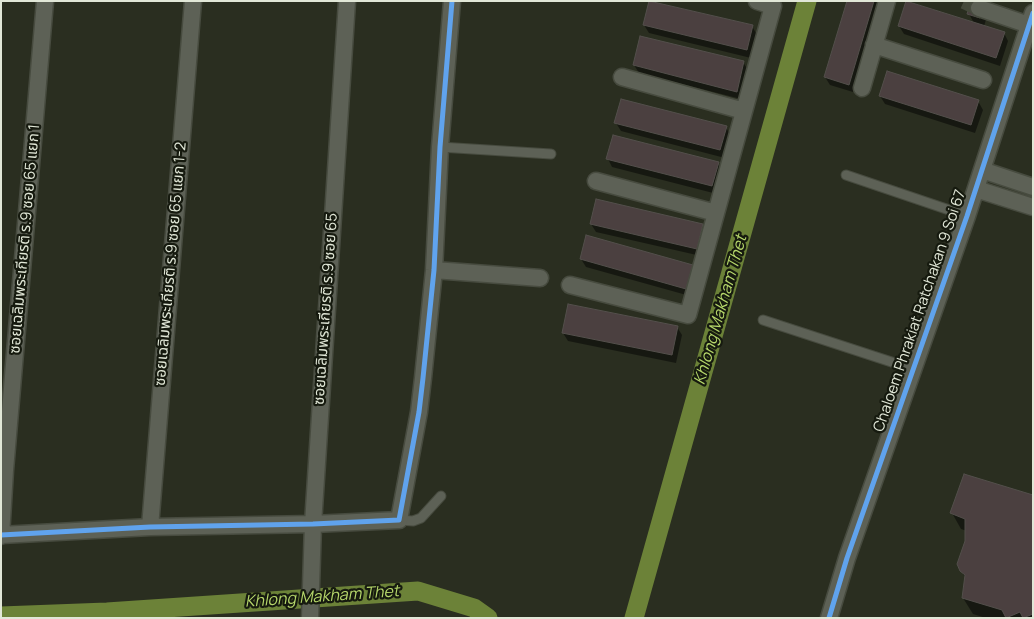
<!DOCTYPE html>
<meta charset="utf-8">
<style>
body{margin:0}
#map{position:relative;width:1034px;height:619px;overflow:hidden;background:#2a2e20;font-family:Manrope,sans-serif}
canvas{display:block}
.frame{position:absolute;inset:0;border:2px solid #e1e7d7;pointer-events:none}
</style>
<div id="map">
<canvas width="1034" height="619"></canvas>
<div class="frame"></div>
</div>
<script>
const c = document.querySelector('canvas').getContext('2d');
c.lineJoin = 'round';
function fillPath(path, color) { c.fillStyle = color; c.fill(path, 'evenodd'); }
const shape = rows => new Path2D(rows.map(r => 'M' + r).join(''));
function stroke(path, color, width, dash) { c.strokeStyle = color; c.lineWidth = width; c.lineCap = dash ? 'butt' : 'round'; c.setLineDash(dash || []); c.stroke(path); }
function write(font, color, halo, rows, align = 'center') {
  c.font = font + ' Manrope,"Noto Sans Thai",sans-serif'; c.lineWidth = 4.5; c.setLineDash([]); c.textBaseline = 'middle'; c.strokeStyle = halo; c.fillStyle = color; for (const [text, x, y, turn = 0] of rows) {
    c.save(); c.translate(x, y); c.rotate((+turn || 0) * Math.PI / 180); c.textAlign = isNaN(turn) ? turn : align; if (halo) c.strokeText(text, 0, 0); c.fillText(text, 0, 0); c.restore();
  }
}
const shadow = shape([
 [848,1,881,1,853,92,830,85,825,77],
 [907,1,974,23,969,14,973,1,992,1,984,26,1004,33,1008,41,1000,66,904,34,899,26],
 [644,25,752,26,757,35,751,58,649,33],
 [743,62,748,70,741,99,639,73,634,65],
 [880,96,978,101,983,110,975,133,885,104],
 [616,123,726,127,730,135,725,158,621,131],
 [608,159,718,163,722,171,717,194,612,167],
 [591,224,702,225,707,233,701,256,596,232],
 [581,259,692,266,696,274,690,296,586,267],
 [677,327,682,335,676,363,568,341,563,333],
 [1033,496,1033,618,986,618,973,614,963,598,966,579,961,570,967,531,961,529,952,513]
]);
const canal = shape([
 [1,616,107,612,418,591,474,608,488,618],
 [634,618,807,1]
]);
const building = shape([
 [649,1,753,25,747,50,643,25,649,1],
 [847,1,874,1,849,85,824,77,847,1],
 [906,1,1005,32,996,58,898,26,906,1],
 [971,1,985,1,980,18,967,14,971,1],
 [640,36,744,61,737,92,633,65,640,36],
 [887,71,979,100,971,125,879,96,887,71],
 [621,99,727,126,720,150,614,123,621,99],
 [613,135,719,162,712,186,606,159,613,135],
 [596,199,703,224,697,249,590,224,596,199],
 [586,235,693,265,686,289,580,259,586,235],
 [568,304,678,326,672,355,562,333,568,304],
 [964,474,1033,495,1033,614,1023,618,1020,612,1006,618,1002,610,962,598,965,575,960,571,957,564,965,541,965,519,950,513,964,474]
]);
const minorTunnel = shape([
 [964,1,979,8]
]);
const service = shape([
 [440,147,551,154],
 [846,175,967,216],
 [763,320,913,369],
 [399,520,413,521,421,518,441,496]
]);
const minor = shape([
 [979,8,1029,25],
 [874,45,983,80],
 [622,77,744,111],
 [862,88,887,1],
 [982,170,1033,187],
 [596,181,716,213],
 [976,189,1033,207],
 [434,270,540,278],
 [570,285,688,315,773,6,757,1],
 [150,527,193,1],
 [1,535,150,527,313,524,399,520,419,412,423,378,434,270,440,147,452,1],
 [1,536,5,470,45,1],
 [310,618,313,524,347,1],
 [829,618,847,558,967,216,1033,13]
]);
const cycleway = shape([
 [1,535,150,527,313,524,399,520,419,412,423,378,434,270,440,147,452,1],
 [829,618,847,558,967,216,1033,13]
]);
const streetNames = [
 ["ซอยเฉลิมพระเกียรติ ร.9 ซอย 65 แยก 1",25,239,-85],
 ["ซอยเฉลิมพระเกียรติ ร.9 ซอย 65 แยก 1-2",171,264,-85],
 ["ซอยเฉลิมพระเกียรติ ร.9 ซอย 65",326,309,-86],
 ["Chaloem Phrakiat Ratchakan 9 Soi 67",920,311,-71]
];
const waterNames = [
 ["Khlong Makham Thet",721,310,-74],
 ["Khlong Makham Thet",322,597,-4]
];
fillPath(shadow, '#0007');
stroke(canal, '#6c8238', 19);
fillPath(building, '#4b4040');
stroke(building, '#534f4b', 1);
stroke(minorTunnel, '#454a3b', 16, [16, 8]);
stroke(service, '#474b3f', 11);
stroke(minor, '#474b3f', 19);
stroke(service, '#5d6156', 9);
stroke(minor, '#5d6156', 16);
stroke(cycleway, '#60a3ed', 5);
write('15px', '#e1e7d7', '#161a0f', streetNames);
write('italic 16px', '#b6d76b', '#161a0f', waterNames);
</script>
